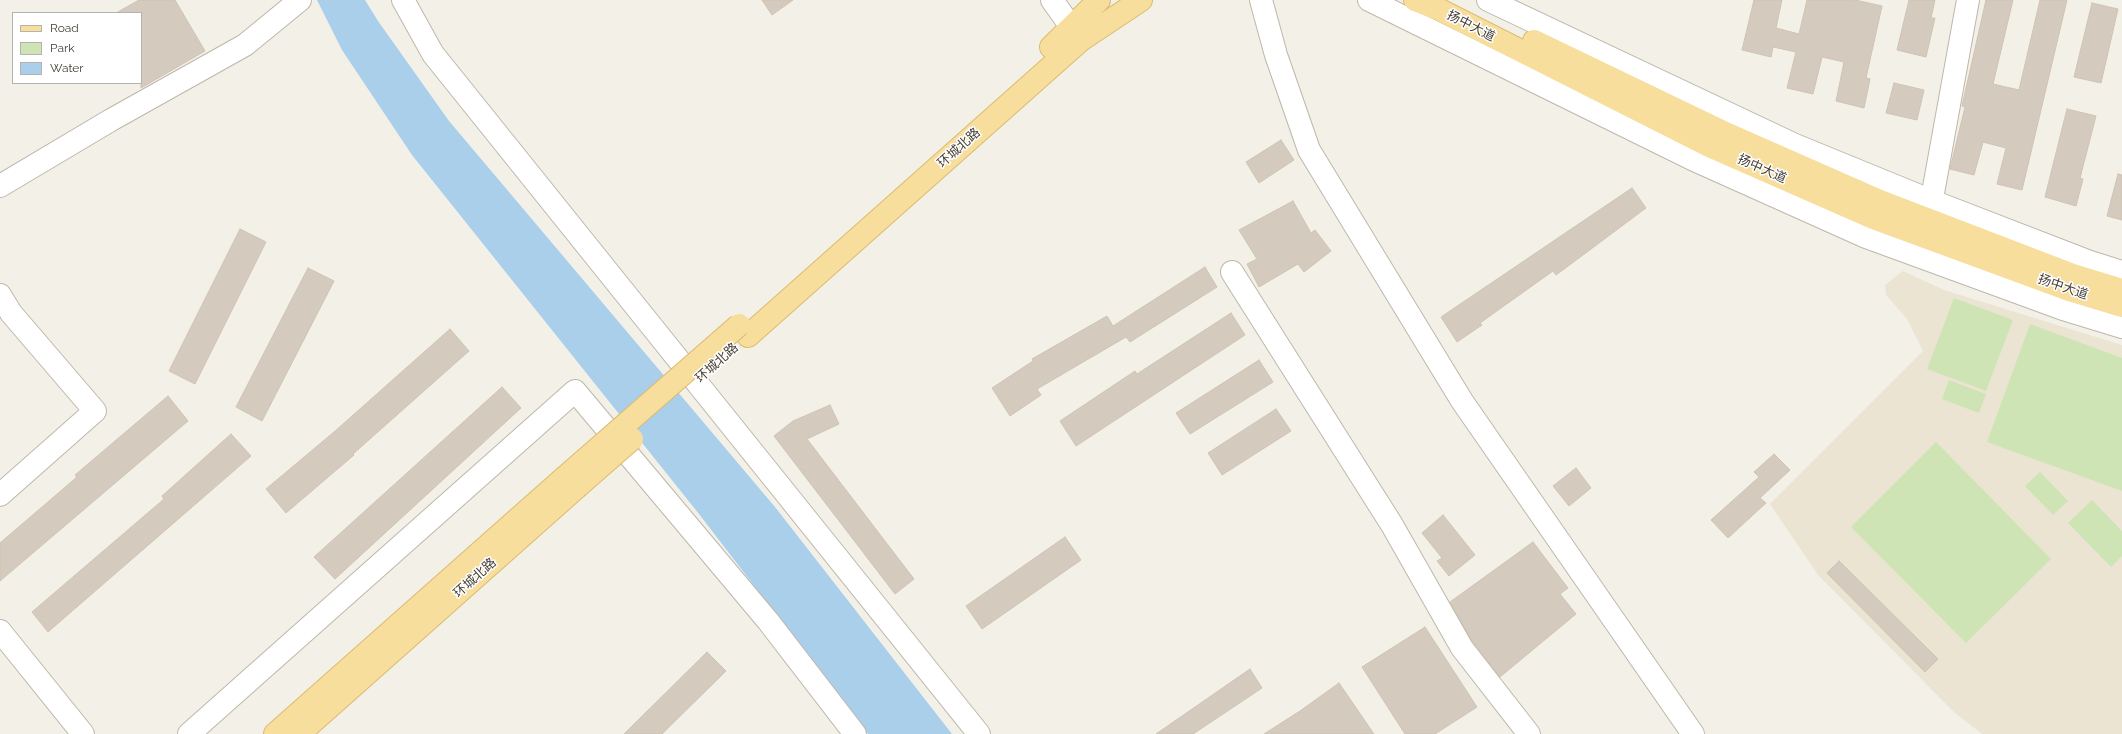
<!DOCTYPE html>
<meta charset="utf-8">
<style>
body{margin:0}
#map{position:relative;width:2122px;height:734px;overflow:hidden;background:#f3f0e8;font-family:Raleway,sans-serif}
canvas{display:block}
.legend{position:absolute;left:12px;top:12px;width:130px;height:72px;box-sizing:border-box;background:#fff;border:1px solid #b5b3af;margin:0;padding:5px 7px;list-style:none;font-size:12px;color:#464037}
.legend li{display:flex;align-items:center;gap:8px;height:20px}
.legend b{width:20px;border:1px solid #b5b3af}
</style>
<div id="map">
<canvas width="2122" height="734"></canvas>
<ul class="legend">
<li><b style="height:5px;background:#f7de9d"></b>Road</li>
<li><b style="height:11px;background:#cee4b4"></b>Park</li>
<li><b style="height:11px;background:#a9cfeb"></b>Water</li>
</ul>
</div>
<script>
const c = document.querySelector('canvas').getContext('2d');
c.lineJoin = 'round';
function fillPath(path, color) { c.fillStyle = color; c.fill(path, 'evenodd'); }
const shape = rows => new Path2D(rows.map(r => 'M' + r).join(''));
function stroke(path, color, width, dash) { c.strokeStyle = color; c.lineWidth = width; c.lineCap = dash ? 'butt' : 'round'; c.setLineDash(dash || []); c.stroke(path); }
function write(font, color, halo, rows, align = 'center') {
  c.font = font + ' Raleway,"Noto Sans SC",sans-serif'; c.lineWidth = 3; c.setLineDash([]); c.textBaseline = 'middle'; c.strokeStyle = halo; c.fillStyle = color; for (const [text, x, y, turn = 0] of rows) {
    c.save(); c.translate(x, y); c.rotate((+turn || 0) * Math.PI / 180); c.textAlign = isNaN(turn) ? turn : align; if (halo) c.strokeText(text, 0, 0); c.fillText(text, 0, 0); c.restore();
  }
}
const education = shape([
 [1903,271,1944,290,2122,345,2122,734,1982,734,1955,713,1818,575,1770,504,1923,351,1907,319,1886,295,1885,285]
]);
const green = shape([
 [1954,298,2013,320,1986,391,1927,369],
 [2030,324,2122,358,2122,491,1987,442],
 [1949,380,1986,394,1979,413,1942,399],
 [1936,442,2051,559,1966,643,1851,527],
 [2040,472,2068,501,2053,515,2025,486],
 [2092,500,2122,531,2122,556,2111,567,2068,523]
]);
const water = shape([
 [317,0,365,0,378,21,449,121,775,507,952,734,868,734,699,514,412,155,342,50]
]);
const building = shape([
 [139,0,175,0,205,51,141,88,141,13,116,13,139,0],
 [762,0,793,0,772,15,762,0],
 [1754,0,1782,0,1776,28,1799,34,1807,0,1855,0,1882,6,1866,78,1870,79,1864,108,1836,101,1844,62,1822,57,1813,94,1787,88,1796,52,1773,47,1771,57,1742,50,1754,0],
 [1909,0,1935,0,1931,18,1935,18,1926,57,1897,50,1909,0],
 [1986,0,2013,0,1993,84,2019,90,2040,0,2067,0,2022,190,1997,184,2006,148,1983,142,1974,175,1950,169,1965,107,1962,106,1986,0],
 [2092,3,2118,9,2101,83,2074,77,2092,3],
 [1894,83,1924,90,1917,120,1886,113,1894,83],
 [2067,109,2096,116,2080,178,2083,179,2076,206,2045,197,2067,109],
 [1281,140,1294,160,1259,183,1246,162,1281,140],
 [2118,174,2122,175,2122,220,2107,216,2118,174],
 [1632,188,1646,208,1579,258,1556,275,1553,271,1480,323,1482,325,1457,342,1441,317,1632,188],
 [1293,201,1311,233,1315,230,1331,251,1304,272,1298,264,1259,287,1247,264,1257,259,1239,230,1293,201],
 [240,229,266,242,195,384,169,371,240,229],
 [1205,267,1217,287,1130,342,1126,337,1037,389,1041,395,1010,416,992,388,1033,361,1032,359,1107,316,1113,326,1205,267],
 [308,268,334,281,262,421,236,407,308,268],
 [1231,313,1245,335,1076,446,1060,421,1135,371,1137,374,1231,313],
 [450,329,469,351,353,454,354,455,286,513,266,489,334,432,450,329],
 [1259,360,1273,382,1190,434,1176,413,1259,360],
 [502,387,521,408,335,579,314,557,502,387],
 [168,396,188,421,0,581,0,543,77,477,75,475,168,396],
 [830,405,839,424,807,439,914,579,895,594,774,436,793,421,830,405],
 [1276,409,1291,431,1222,475,1208,453,1276,409],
 [231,434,251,456,48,632,32,612,164,499,162,496,231,434],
 [1774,454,1790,470,1760,498,1766,503,1728,538,1711,520,1759,477,1754,472,1774,454],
 [1576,468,1591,488,1569,506,1553,486,1576,468],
 [1443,515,1475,555,1449,576,1437,561,1442,558,1422,533,1443,515],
 [1065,537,1081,560,982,629,966,606,1065,537],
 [1533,542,1568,588,1560,594,1576,614,1500,677,1472,641,1450,602,1533,542],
 [1839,561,1938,659,1925,672,1827,573,1839,561],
 [1425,627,1477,707,1435,734,1405,734,1362,667,1425,627],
 [707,652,726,671,662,734,624,734,707,652],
 [1250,669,1262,688,1193,734,1156,734,1250,669],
 [1339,683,1374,734,1264,734,1300,711,1339,683]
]);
const minor = shape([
 [403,0,433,54,979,734],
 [1052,0,1072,28],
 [1261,0,1276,55,1309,150,1462,401,1693,734],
 [1369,0,1692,159,1866,237,2063,309,2122,327],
 [1488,0,1795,145,1932,201,2090,262,2122,272],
 [0,186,111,120,245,45,300,0],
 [1929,215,1968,0],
 [1232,272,1392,525,1462,648,1529,734],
 [0,295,11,313,95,411,0,495],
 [0,631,83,734],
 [189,734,575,391,768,621,855,734]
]);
const major = shape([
 [1415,0,1438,9,1709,146,1873,218,2069,290,2122,306],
 [1534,41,1721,131,1880,201,2073,275,2122,290],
 [1051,47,1099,0],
 [748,336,1081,40,1141,0],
 [275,734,565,477],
 [299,734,576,488]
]);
const majorBridge = shape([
 [565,477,739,325],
 [576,488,632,439]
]);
const streetNames = [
 ["扬中大道",1471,26,27],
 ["环城北路",959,148,-42],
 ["扬中大道",1762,169,24],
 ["扬中大道",2063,287,19],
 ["环城北路",717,363,-42],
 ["环城北路",475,578,-42]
];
fillPath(education, '#ebe4d3');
fillPath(green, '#cee4b4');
fillPath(water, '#a9cfeb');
fillPath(building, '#d4cbbe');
stroke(building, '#cec3b2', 1);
stroke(minor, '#beb7ab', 24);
stroke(major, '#dbbb6e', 24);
stroke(minor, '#fff', 22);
stroke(major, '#f7de9d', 22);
stroke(majorBridge, '#dbbb6e', 24, []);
stroke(majorBridge, '#f7de9d', 22);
write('13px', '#464037', '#fff', streetNames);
</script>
